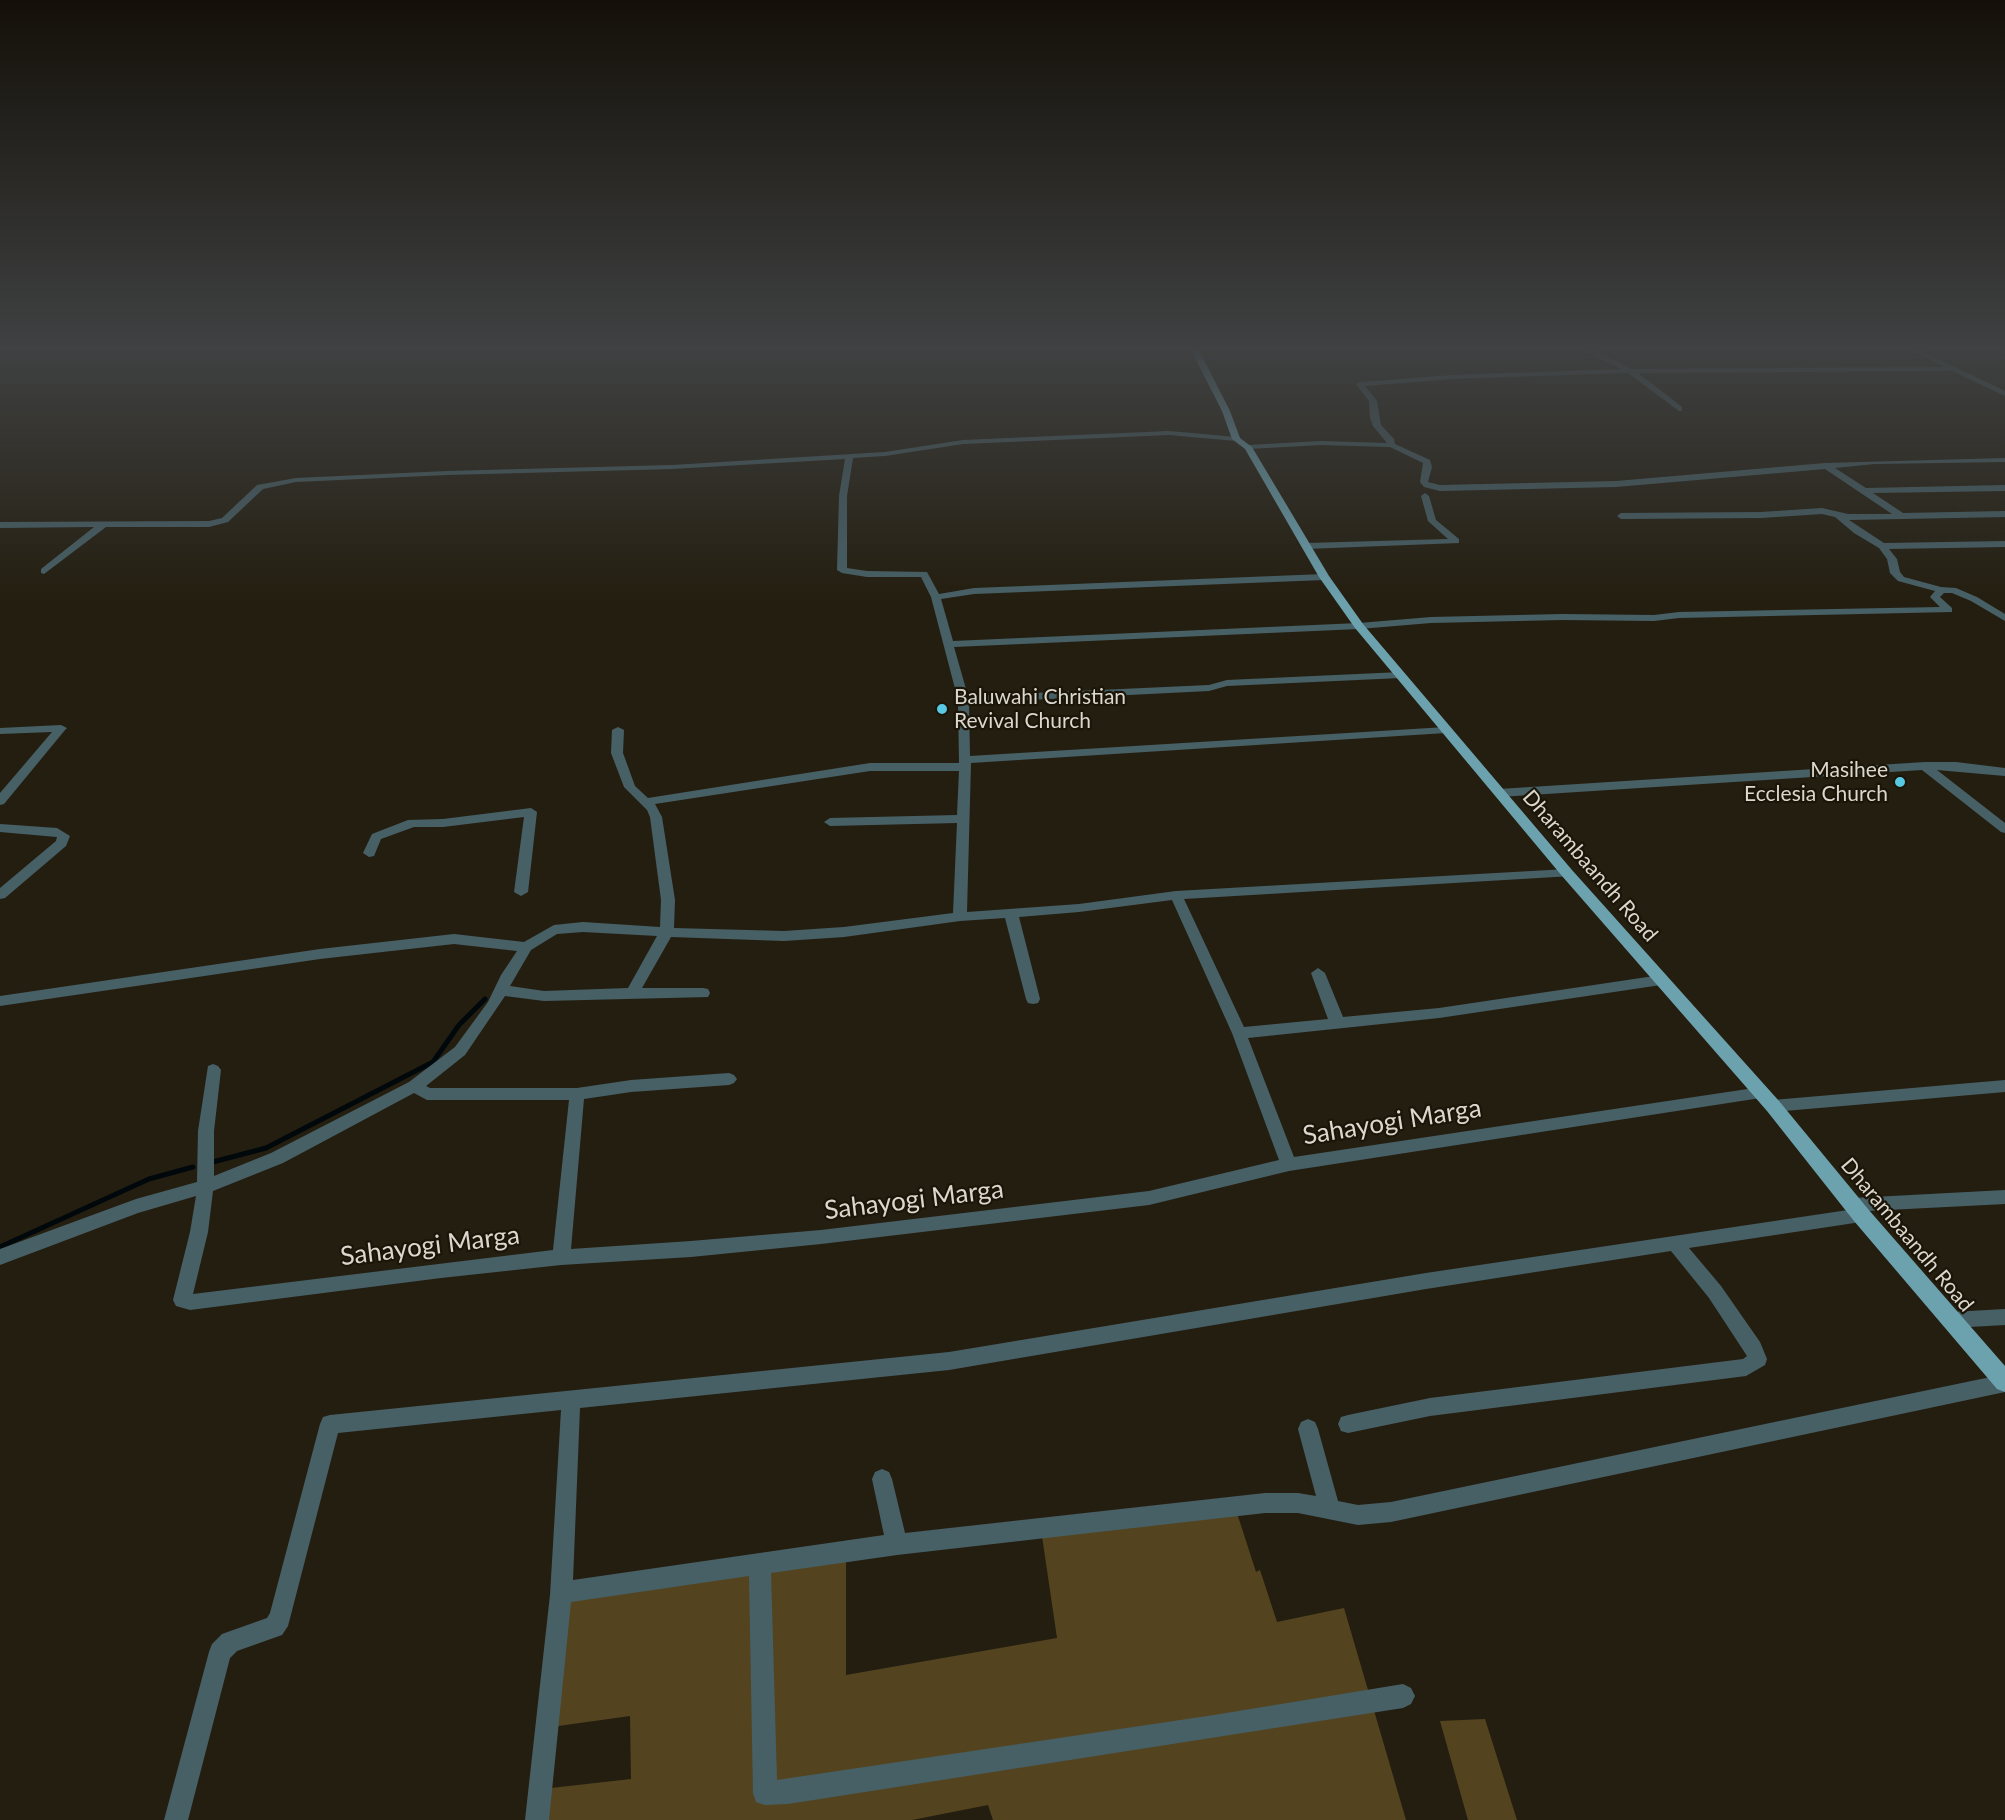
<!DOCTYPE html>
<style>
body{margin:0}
canvas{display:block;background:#241e10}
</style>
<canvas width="2005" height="1820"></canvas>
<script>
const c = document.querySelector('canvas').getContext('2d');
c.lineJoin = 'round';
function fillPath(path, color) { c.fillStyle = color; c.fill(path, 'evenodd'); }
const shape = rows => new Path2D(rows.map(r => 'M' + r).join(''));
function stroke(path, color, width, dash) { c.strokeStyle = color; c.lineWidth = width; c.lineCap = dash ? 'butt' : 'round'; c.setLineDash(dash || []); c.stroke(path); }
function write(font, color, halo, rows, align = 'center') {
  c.font = font + ' Lato,sans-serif'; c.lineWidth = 4.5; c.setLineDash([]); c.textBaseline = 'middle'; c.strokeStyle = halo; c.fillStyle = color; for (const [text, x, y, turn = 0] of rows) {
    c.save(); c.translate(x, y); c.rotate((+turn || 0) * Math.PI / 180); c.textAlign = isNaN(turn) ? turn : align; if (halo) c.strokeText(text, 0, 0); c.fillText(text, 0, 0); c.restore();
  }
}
const green = shape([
 [1236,1510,1256,1572,1260,1570,1277,1622,1344,1608,1406,1820,993,1820,988,1805,912,1820,546,1820,551,1788,631,1779,630,1716,551,1727,565,1601,846,1560,846,1675,1057,1638,1042,1536],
 [1485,1719,1517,1820,1468,1820,1440,1721]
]);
const stream = shape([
 [209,1163,266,1148,433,1062,459,1025,485,999],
 [0,1247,149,1179,193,1167]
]);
const street = shape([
 [1573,346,1582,346,1603,354,1631,369,1944,367,1903,346,1911,346,2005,391,2005,396,1952,371,1638,373,1682,407,1682,411,1679,411,1628,373,1452,379,1365,386,1377,401,1381,425,1394,439,1395,444,1430,460,1432,467,1428,482,1440,485,1616,481,1825,463,2005,458,2005,462,1874,464,1835,468,1866,488,2005,485,2005,491,1873,493,1903,513,2005,511,2005,517,1849,520,1884,543,2005,541,2005,547,1889,549,1897,559,1900,572,1904,577,1941,587,1956,588,1977,597,2005,614,2005,621,1971,601,1952,593,1944,593,1940,597,1952,608,1952,612,1679,618,1654,621,1562,620,1431,623,1359,629,954,647,968,696,1209,685,1227,680,1401,672,1406,675,1401,678,1227,686,1209,691,969,703,970,756,1446,727,1452,730,1446,733,971,763,967,912,1079,904,1176,891,1567,869,1574,873,1572,876,1184,899,1244,1027,1328,1019,1311,973,1318,968,1325,973,1343,1017,1439,1008,1661,975,1666,976,1668,980,1666,984,1661,985,1439,1018,1248,1038,1294,1157,1761,1087,1767,1089,1769,1093,1767,1097,1289,1171,1149,1205,821,1244,691,1257,561,1265,441,1278,190,1310,176,1306,173,1300,190,1232,196,1196,138,1213,0,1265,0,1249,136,1199,197,1182,198,1131,208,1066,213,1064,218,1066,221,1070,214,1131,214,1176,271,1153,409,1082,455,1047,488,1002,501,975,517,951,454,944,320,959,0,1006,0,996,320,949,454,934,524,942,554,925,583,922,660,927,661,900,650,817,647,810,624,787,611,753,612,730,618,727,624,730,623,753,635,786,648,798,870,763,959,763,958,700,931,597,921,577,867,577,842,573,837,570,839,496,845,459,672,469,447,475,296,482,263,489,228,522,209,527,106,527,44,574,41,573,41,569,94,527,0,528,0,522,209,521,222,518,257,485,296,478,447,471,672,465,885,452,963,440,1169,431,1236,437,1240,439,1236,441,1169,435,963,444,885,456,853,458,847,496,847,568,867,571,927,572,939,594,974,588,1324,574,1329,577,1324,580,974,594,941,599,953,641,1359,623,1431,617,1562,614,1654,615,1679,612,1940,607,1930,597,1935,591,1898,581,1890,573,1887,559,1879,548,1854,533,1835,517,1822,514,1761,518,1621,519,1617,516,1621,513,1761,512,1822,508,1848,514,1892,514,1825,469,1616,487,1440,491,1424,487,1420,482,1423,463,1390,447,1321,445,1248,449,1244,447,1248,445,1321,441,1387,443,1373,426,1370,418,1369,401,1356,384,1360,382,1452,375,1621,369,1573,346],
 [870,771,959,771,957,815,830,818,824,822,830,826,957,823,953,913,844,927,784,931,674,928,675,900,662,817,655,804,870,771],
 [1172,900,1232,1033,1279,1160,1149,1191,821,1230,691,1241,571,1249,584,1099,631,1092,729,1085,734,1083,737,1079,734,1075,729,1073,631,1080,577,1088,430,1088,426,1086,465,1055,505,996,544,1001,708,997,710,993,708,989,703,988,642,988,671,937,784,941,844,937,960,921,1005,918,1026,999,1028,1003,1033,1004,1038,1003,1040,999,1019,917,1079,912,1172,900],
 [583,932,657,936,628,988,544,991,510,986,531,950,557,934,583,932],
 [414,1093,427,1100,569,1100,553,1250,193,1294,208,1232,213,1191,283,1163,414,1093],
 [1425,493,1429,496,1436,520,1459,539,1459,543,1306,549,1301,546,1306,543,1448,539,1428,521,1421,496,1425,493],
 [61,725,67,728,65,730,4,804,0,805,0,793,52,732,0,734,0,728,61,725],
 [1925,762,1956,762,2005,768,2005,776,1937,770,2005,823,2005,833,2001,832,1922,770,1499,797,1493,793,1499,789,1925,762],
 [531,808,537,812,528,892,521,896,514,892,524,817,443,827,414,827,381,839,374,856,369,857,363,853,372,834,408,820,443,819,531,808],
 [0,824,57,828,70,836,66,846,5,898,0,899,0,888,56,841,57,837,0,832,0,824],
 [2005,1080,2005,1092,1773,1112,1767,1110,1765,1106,1767,1102,1773,1100,2005,1080],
 [2005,1190,2005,1204,1868,1211,1870,1215,1867,1220,1861,1222,1689,1248,1721,1286,1760,1342,1767,1359,1765,1365,1746,1376,1430,1416,1348,1433,1341,1431,1338,1424,1341,1417,1348,1415,1430,1398,1743,1359,1747,1356,1709,1298,1671,1251,1426,1289,949,1370,580,1408,573,1580,884,1535,872,1479,875,1472,882,1469,889,1472,892,1479,905,1533,1265,1493,1298,1493,1316,1496,1298,1429,1301,1422,1308,1419,1315,1422,1318,1429,1338,1501,1358,1505,1391,1502,2005,1374,2005,1392,1391,1522,1358,1525,1298,1513,1265,1513,897,1555,771,1573,777,1780,1214,1715,1403,1684,1411,1688,1415,1696,1411,1704,1403,1708,788,1804,765,1805,756,1802,753,1793,749,1576,571,1602,549,1820,525,1820,550,1595,561,1410,338,1433,288,1626,282,1635,237,1651,230,1658,188,1820,164,1820,209,1652,212,1644,222,1634,267,1618,270,1613,320,1424,323,1417,330,1415,949,1352,1426,1273,1848,1210,1845,1205,1848,1200,1854,1198,2005,1190],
 [2005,1309,2005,1325,1952,1328,1945,1326,1943,1320,1945,1314,1952,1312,2005,1309]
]);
const primary = shape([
 [1189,346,1197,346,1230,411,1240,438,1252,447,1329,576,1363,624,1572,870,1779,1101,1868,1209,2005,1366,2005,1392,1997,1389,1854,1221,1767,1111,1562,876,1355,628,1319,577,1245,449,1232,439,1222,411,1189,346]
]);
const markers = [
 [942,709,6,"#57c9e2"],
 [1900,782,6,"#57c9e2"]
];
const poiNames = [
 ["Baluwahi Christian",954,697],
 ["Revival Church",954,721],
 ["Masihee",1888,770,"right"],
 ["Ecclesia Church",1888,794,"right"]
];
const streetNames = [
 ["Dharambaandh Road",1590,866,49],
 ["Dharambaandh Road",1907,1235,50]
];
const nearStreetnames = [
 ["Sahayogi Marga",1392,1122,-9],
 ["Sahayogi Marga",914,1200,-7],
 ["Sahayogi Marga",430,1246,-7]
];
fillPath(green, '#53441f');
stroke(stream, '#00080c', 5);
fillPath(street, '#476066');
fillPath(primary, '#6ca1ae');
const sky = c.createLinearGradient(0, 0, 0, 601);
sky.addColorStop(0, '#141009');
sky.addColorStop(0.58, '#3f4142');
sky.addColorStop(1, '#3f414200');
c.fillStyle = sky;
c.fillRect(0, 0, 2005, 601);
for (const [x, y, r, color] of markers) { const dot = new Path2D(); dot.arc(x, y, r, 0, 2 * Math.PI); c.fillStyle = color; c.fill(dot); stroke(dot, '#1b1508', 2); }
write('21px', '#dbd7ce', '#1b1508', poiNames, 'left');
write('21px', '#dbd7ce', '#1b1508', streetNames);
write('26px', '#dbd7ce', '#1b1508', nearStreetnames);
</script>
